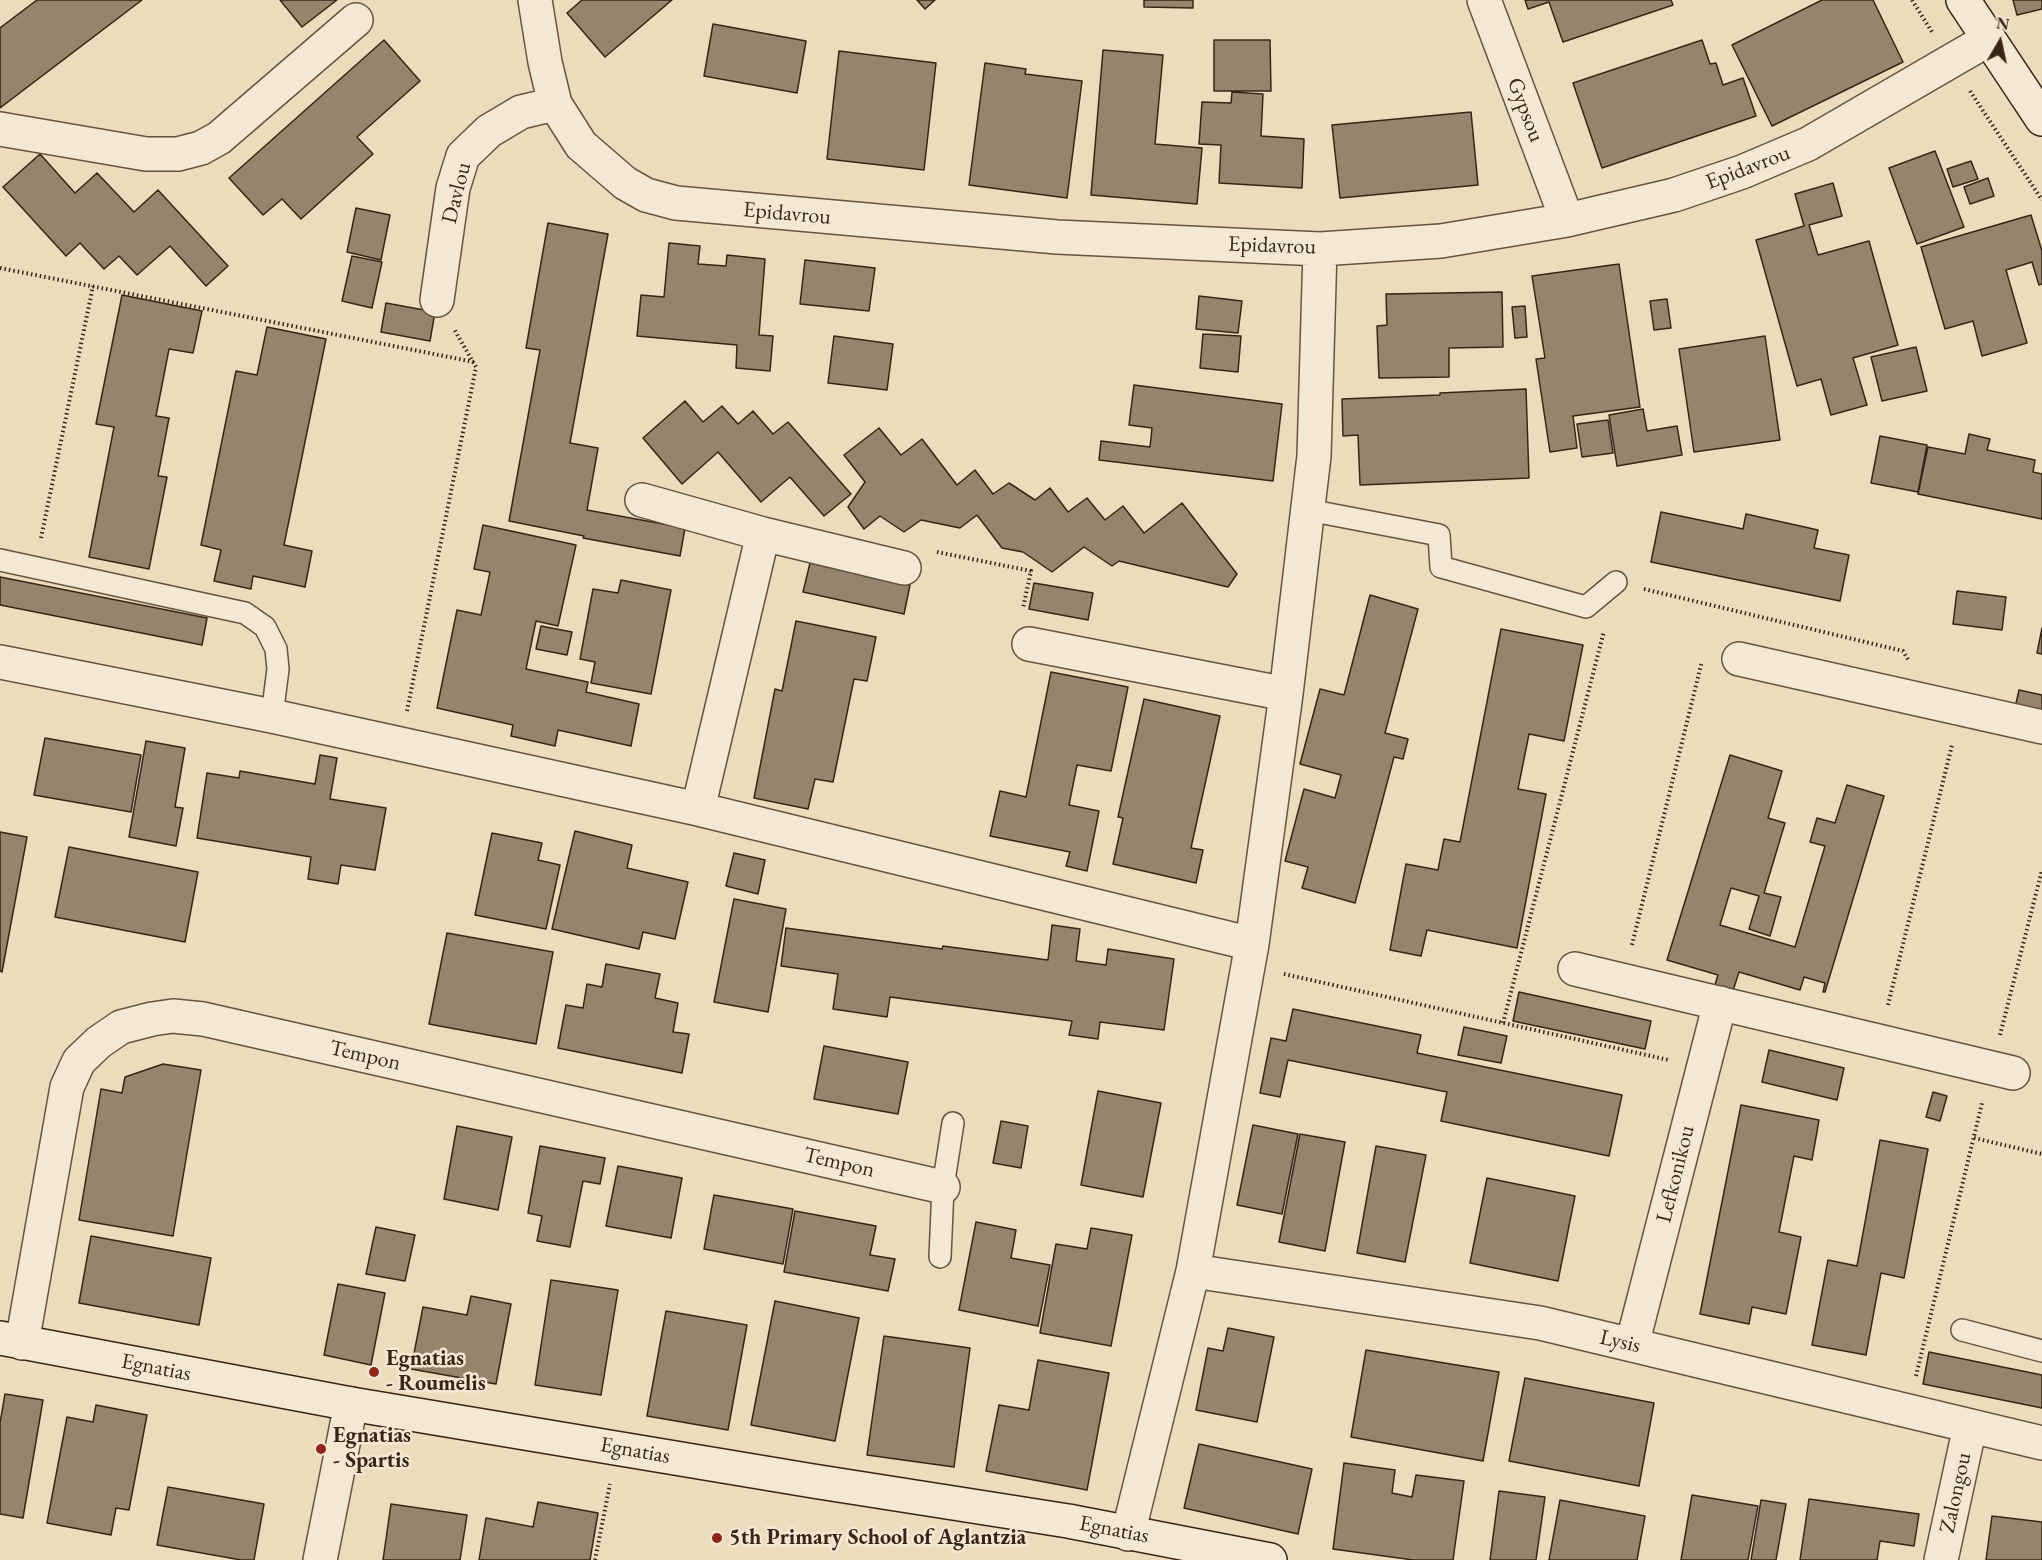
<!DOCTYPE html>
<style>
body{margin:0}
#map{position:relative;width:2042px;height:1560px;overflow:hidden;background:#eddcbc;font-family:"EB Garamond",serif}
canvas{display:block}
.north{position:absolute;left:1970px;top:12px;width:60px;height:60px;-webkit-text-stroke:4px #f3e8d3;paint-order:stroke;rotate:9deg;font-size:16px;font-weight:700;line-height:24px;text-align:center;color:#392517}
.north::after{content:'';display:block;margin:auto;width:21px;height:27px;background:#392517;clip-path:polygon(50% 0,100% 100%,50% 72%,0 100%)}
</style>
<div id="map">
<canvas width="2042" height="1560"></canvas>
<div class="north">N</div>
</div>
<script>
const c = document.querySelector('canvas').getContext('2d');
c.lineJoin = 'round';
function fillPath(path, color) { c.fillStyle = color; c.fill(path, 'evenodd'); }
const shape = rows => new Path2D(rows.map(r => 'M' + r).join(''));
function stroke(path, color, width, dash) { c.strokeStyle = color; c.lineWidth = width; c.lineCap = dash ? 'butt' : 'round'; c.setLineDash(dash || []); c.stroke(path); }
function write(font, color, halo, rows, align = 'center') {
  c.font = font + ' "EB Garamond",serif'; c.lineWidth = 5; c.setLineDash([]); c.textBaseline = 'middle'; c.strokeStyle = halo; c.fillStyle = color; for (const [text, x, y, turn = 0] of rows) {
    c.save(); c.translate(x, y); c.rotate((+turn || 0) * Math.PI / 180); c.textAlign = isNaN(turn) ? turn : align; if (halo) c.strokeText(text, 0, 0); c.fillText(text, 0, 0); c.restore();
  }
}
const building = shape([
 [37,0,142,0,0,108,0,28,37,0],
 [280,0,337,0,302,27,280,0],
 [582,0,672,0,605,57,567,13,582,0],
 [917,0,935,0,925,9,917,0],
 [1144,0,1193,0,1193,8,1144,7,1144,0],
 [1525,0,1671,0,1673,5,1563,42,1549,2,1528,9,1525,0],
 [1822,0,1873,0,1903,62,1772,126,1732,45,1822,0],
 [2013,0,2042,0,2042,9,2017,15,2013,0],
 [713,24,806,41,797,93,704,76,713,24],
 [384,40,420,81,357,137,373,154,301,219,282,199,263,215,229,178,384,40],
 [1214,40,1270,40,1271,91,1214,91,1214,40],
 [1702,40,1710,64,1716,63,1723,85,1743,78,1756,116,1602,168,1573,83,1702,40],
 [1103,50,1163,55,1155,144,1202,148,1197,204,1091,195,1103,50],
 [839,51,936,63,924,170,827,159,839,51],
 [985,63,1026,69,1025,74,1082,81,1067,198,969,185,985,63],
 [1232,92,1263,94,1261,136,1304,139,1302,188,1219,183,1221,145,1199,144,1202,102,1231,103,1232,92],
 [1471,112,1478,185,1340,198,1332,125,1471,112],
 [1935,151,1964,227,1917,244,1889,168,1935,151],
 [40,154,75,193,97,173,134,212,158,190,228,266,206,286,170,246,137,275,119,256,104,269,80,243,66,256,3,187,40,154],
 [1971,161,1978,179,1953,187,1947,169,1971,161],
 [1988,178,1994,196,1970,204,1964,187,1988,178],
 [1833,183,1842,216,1809,225,1818,255,1869,241,1898,345,1853,358,1867,405,1831,415,1821,379,1797,386,1756,240,1804,226,1795,194,1833,183],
 [356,208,390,215,381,260,347,252,356,208],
 [2031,215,2042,251,2042,284,2039,285,2032,262,2006,270,2027,343,1982,356,1973,321,1945,329,1921,247,2031,215],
 [548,223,608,234,570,443,598,448,587,510,685,528,680,556,583,538,584,536,509,521,540,350,526,348,548,223],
 [669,243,700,246,698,264,726,266,727,255,765,259,759,335,773,336,770,371,736,368,737,345,637,336,641,295,664,297,669,243],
 [352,256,382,262,372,308,342,301,352,256],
 [805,260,875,268,869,311,800,304,805,260],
 [1619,264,1640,407,1573,416,1577,448,1550,452,1536,359,1545,358,1532,276,1619,264],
 [1502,292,1503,347,1449,348,1449,377,1379,378,1377,326,1387,325,1386,294,1502,292],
 [122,295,202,311,193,353,169,349,156,416,169,418,158,476,167,477,149,569,89,557,114,427,96,424,122,295],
 [1199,296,1242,301,1238,333,1196,329,1199,296],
 [1667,299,1671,328,1654,330,1650,301,1667,299],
 [386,303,435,312,430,341,381,332,386,303],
 [1525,306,1527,337,1515,338,1512,307,1525,306],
 [267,327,326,339,284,545,312,551,305,587,253,576,251,589,214,581,221,550,201,545,236,371,257,375,267,327],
 [1203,334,1241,336,1238,372,1200,368,1203,334],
 [834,336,893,344,887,390,828,383,834,336],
 [1765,336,1780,440,1694,452,1679,349,1765,336],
 [1916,347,1927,391,1882,401,1871,357,1916,347],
 [1134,385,1282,404,1273,481,1099,460,1101,441,1150,447,1152,428,1129,425,1134,385],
 [1526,389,1529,478,1360,485,1358,435,1343,436,1342,399,1440,395,1440,393,1526,389],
 [685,401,703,422,722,406,738,424,753,411,773,434,788,422,851,494,824,516,790,477,761,502,718,452,682,484,643,438,685,401],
 [1643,409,1647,431,1677,426,1682,455,1617,466,1609,415,1643,409],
 [1608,420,1613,453,1582,457,1577,424,1608,420],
 [879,428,901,455,922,439,957,485,975,470,993,494,1009,483,1035,500,1050,488,1068,512,1087,498,1105,520,1123,506,1144,533,1182,503,1237,574,1228,587,1119,561,1112,566,1084,547,1052,572,1023,552,1002,548,977,515,960,528,921,520,904,532,880,516,864,529,848,507,865,482,844,455,879,428],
 [1969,434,1990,439,1987,450,2035,460,2033,472,2042,474,2042,519,1918,494,1928,447,1965,454,1969,434],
 [1880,436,1927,445,1918,492,1871,483,1880,436],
 [1661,512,1743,529,1746,514,1818,530,1814,548,1849,555,1840,601,1651,562,1661,512],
 [483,525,576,545,558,626,536,621,526,669,588,682,586,692,639,704,631,746,558,730,555,746,511,736,513,725,437,708,457,610,481,615,490,572,474,569,483,525],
 [810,563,910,585,904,614,803,592,810,563],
 [0,577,207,618,202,645,0,605,0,577],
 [621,580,671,590,651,694,591,683,595,662,580,659,593,589,618,593,621,580],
 [1034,583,1093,593,1088,620,1029,609,1034,583],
 [1957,591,2006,597,2002,630,1953,624,1957,591],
 [1370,595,1418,609,1385,733,1408,739,1403,759,1394,757,1355,903,1302,888,1308,867,1285,861,1304,789,1335,798,1341,775,1300,764,1320,689,1344,695,1370,595],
 [796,621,876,637,867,681,854,679,833,782,815,779,808,809,754,798,775,689,782,691,796,621],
 [541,626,572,632,567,655,536,649,541,626],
 [2042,628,2042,654,2037,653,2042,628],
 [1501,629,1583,645,1564,741,1529,734,1518,789,1546,794,1517,948,1427,930,1421,956,1390,950,1406,864,1438,870,1444,839,1460,842,1501,629],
 [1051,672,1128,687,1111,771,1077,765,1069,805,1099,811,1087,871,1066,866,1070,852,990,836,1000,791,1026,797,1051,672],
 [2019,690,2042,695,2042,723,2013,717,2019,690],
 [1144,699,1220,716,1191,848,1203,850,1196,883,1113,864,1123,818,1118,817,1144,699],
 [45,738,141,755,131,812,34,795,45,738],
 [146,741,185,748,175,807,183,808,176,846,129,837,146,741],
 [320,755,337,758,330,799,386,808,375,870,341,865,338,884,308,879,311,857,197,838,207,773,239,778,240,771,315,784,320,755],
 [1730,755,1782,771,1768,818,1785,823,1764,893,1781,897,1770,936,1749,929,1759,896,1731,888,1720,925,1795,947,1825,846,1810,842,1817,818,1835,823,1847,785,1884,796,1825,992,1823,992,1825,983,1804,977,1800,990,1739,972,1731,997,1713,991,1718,975,1667,960,1730,755],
 [575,831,632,845,627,868,688,882,675,939,643,932,639,949,552,929,575,831],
 [0,832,27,837,2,972,0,971,0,832],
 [492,833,542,843,538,860,560,865,546,929,475,915,492,833],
 [69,847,198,872,185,942,55,917,69,847],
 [734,853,765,860,758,894,726,886,734,853],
 [734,899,786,909,768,1012,714,1002,734,899],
 [1052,925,1080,929,1076,961,1106,965,1108,949,1174,959,1164,1030,1100,1022,1098,1039,1069,1035,1072,1021,890,997,887,1017,833,1009,838,974,781,966,786,928,942,949,943,946,1048,960,1052,925],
 [447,933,553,952,536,1044,429,1024,447,933],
 [606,964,660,974,655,998,678,1003,673,1032,689,1034,682,1073,558,1048,566,1005,583,1008,587,984,602,987,606,964],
 [1519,992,1651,1021,1645,1049,1513,1021,1519,992],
 [1293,1009,1421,1035,1417,1053,1622,1095,1609,1156,1441,1121,1447,1092,1288,1060,1280,1097,1260,1093,1271,1038,1286,1041,1293,1009],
 [1464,1027,1507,1036,1501,1063,1458,1055,1464,1027],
 [824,1046,908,1062,898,1114,814,1099,824,1046],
 [1769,1050,1844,1068,1837,1100,1762,1082,1769,1050],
 [163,1064,201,1070,173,1236,79,1220,101,1089,122,1093,125,1077,163,1064],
 [1098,1091,1161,1103,1143,1197,1081,1185,1098,1091],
 [1933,1092,1947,1096,1940,1121,1926,1117,1933,1092],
 [1741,1105,1819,1120,1812,1160,1794,1156,1779,1232,1801,1237,1786,1314,1752,1307,1749,1324,1700,1314,1741,1105],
 [1001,1121,1028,1126,1021,1168,993,1163,1001,1121],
 [1253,1125,1298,1134,1282,1214,1237,1205,1253,1125],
 [457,1126,512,1137,498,1210,444,1199,457,1126],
 [1300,1134,1345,1142,1325,1251,1279,1242,1300,1134],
 [1880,1140,1928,1149,1904,1278,1881,1273,1866,1355,1812,1345,1828,1260,1857,1266,1880,1140],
 [540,1146,605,1158,600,1184,583,1181,570,1247,537,1241,542,1216,528,1213,540,1146],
 [1376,1146,1426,1155,1405,1262,1357,1253,1376,1146],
 [618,1166,682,1178,671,1238,606,1226,618,1166],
 [1487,1178,1575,1196,1558,1281,1470,1263,1487,1178],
 [714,1195,793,1209,783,1264,704,1249,714,1195],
 [795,1211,876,1226,870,1255,895,1259,888,1291,784,1272,795,1211],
 [976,1222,1016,1230,1011,1258,1050,1265,1038,1326,959,1310,976,1222],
 [376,1227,415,1235,405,1281,366,1274,376,1227],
 [1091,1228,1132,1235,1111,1346,1040,1333,1056,1244,1087,1249,1091,1228],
 [91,1236,211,1258,199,1325,79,1303,91,1236],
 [551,1280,618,1290,601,1395,535,1385,551,1280],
 [338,1284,385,1293,371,1365,324,1355,338,1284],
 [471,1296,511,1304,496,1384,411,1369,423,1307,467,1315,471,1296],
 [775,1301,859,1318,835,1441,751,1425,775,1301],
 [666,1311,747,1325,728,1430,647,1416,666,1311],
 [1228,1328,1274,1337,1257,1422,1196,1410,1208,1348,1223,1351,1228,1328],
 [884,1336,970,1348,954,1467,867,1455,884,1336],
 [1366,1350,1499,1372,1483,1461,1351,1437,1366,1350],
 [1929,1352,2042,1375,2042,1408,1923,1384,1929,1352],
 [1038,1360,1109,1373,1087,1490,986,1471,999,1405,1029,1410,1038,1360],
 [1525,1378,1654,1403,1639,1486,1509,1461,1525,1378],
 [5,1394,43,1400,23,1518,0,1514,0,1423,5,1394],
 [96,1405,147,1415,129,1510,116,1508,111,1535,47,1523,67,1417,93,1422,96,1405],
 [1199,1444,1312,1469,1298,1534,1184,1508,1199,1444],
 [1344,1463,1395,1470,1392,1493,1412,1497,1416,1475,1464,1481,1453,1560,1413,1560,1333,1549,1344,1463],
 [168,1487,264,1504,254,1560,241,1560,157,1545,168,1487],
 [1499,1491,1545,1497,1536,1560,1490,1560,1499,1491],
 [1692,1495,1758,1506,1748,1560,1681,1560,1692,1495],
 [1809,1499,1919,1514,1914,1546,1880,1541,1877,1560,1800,1560,1809,1499],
 [1560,1500,1645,1516,1637,1560,1549,1560,1560,1500],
 [1761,1500,1786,1504,1776,1560,1751,1560,1761,1500],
 [538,1502,598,1513,590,1560,479,1560,486,1518,533,1527,538,1502],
 [391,1504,467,1515,460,1560,383,1560,391,1504],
 [1992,1516,2042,1522,2042,1560,1986,1560,1992,1516]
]);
const path = shape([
 [1912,0,1932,32],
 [1970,91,2042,200],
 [0,268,474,362],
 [41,538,93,286],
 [937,552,1031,571,1023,608],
 [1644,589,1903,651,1909,661],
 [407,711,476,367,454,329],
 [1632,945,1702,661],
 [1284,974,1669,1060],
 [1888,1005,1952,745],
 [1503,1023,1604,631],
 [2000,1035,2042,870],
 [1974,1138,2042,1154],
 [1916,1376,1982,1103],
 [595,1560,610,1484]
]);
const lane = shape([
 [1308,510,1439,535,1441,567,1586,607,1616,582],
 [0,560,245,613,265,627,276,649,278,669,272,716],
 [940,1257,943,1187,953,1123],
 [1962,1330,2042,1351]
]);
const street = shape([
 [535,0,545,62,555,104,581,145,625,183,646,195,676,203,1057,237,1320,249,1441,241,1567,220,1674,195,1742,172,1808,144,1989,39],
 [1484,0,1567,220],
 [0,129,146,154,178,154,201,148,219,138,356,20],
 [437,300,453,188,463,156,489,131,521,112,555,104],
 [642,500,763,534,904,568],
 [1029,644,1286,694],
 [1739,659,2042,727],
 [0,662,272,716,698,809,1252,944],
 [698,809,763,534],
 [1575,969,2013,1073],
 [1193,1271,1540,1323,2042,1443],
 [22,1343,67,1087,79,1061,99,1042,121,1027,152,1019,173,1016,203,1019,943,1187],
 [1632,1345,1720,1003],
 [1128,1534,1193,1271,1252,944,1286,694,1314,456,1320,249],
 [320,1560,351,1404],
 [1941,1560,1970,1426]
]);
const secondary = shape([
 [1963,0,2042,119],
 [0,1338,351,1404,813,1481,1068,1521,1270,1560]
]);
const markers = [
 [374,1372,6,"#8f2418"],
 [321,1449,6,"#8f2418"],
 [717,1538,6,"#8f2418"]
];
const streetNames = [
 ["Gypsou",1525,110,69],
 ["Epidavrou",1748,168,-21],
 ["Davlou",457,193,-76],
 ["Epidavrou",787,214,5],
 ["Epidavrou",1272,246,2],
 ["Tempon",365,1056,13],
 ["Tempon",839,1163,13],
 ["Lefkonikou",1676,1174,-76],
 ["Lysis",1620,1342,13],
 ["Egnatias",156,1368,11],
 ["Egnatias",635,1451,10],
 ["Zalongou",1956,1493,-78],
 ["Egnatias",1114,1530,11]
];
const poiNames = [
 ["Egnatias",386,1359],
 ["- Roumelis",386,1384],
 ["Egnatias",333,1436],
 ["- Spartis",333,1461],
 ["5th Primary School of Aglantzia",729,1538]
];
fillPath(building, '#97846d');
stroke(building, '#392517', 1.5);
stroke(lane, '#665340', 24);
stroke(street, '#665340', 36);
stroke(secondary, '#392517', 36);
stroke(path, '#392517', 4, [1.5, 3]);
stroke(lane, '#f3e8d3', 21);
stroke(street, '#f3e8d3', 33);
stroke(secondary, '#f3e8d3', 33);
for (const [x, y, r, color] of markers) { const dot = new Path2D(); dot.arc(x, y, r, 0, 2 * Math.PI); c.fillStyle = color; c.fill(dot); stroke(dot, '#f3e8d3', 2); }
write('22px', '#392517', '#f3e8d3', streetNames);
write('bold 22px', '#392517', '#f3e8d3', poiNames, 'left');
</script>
